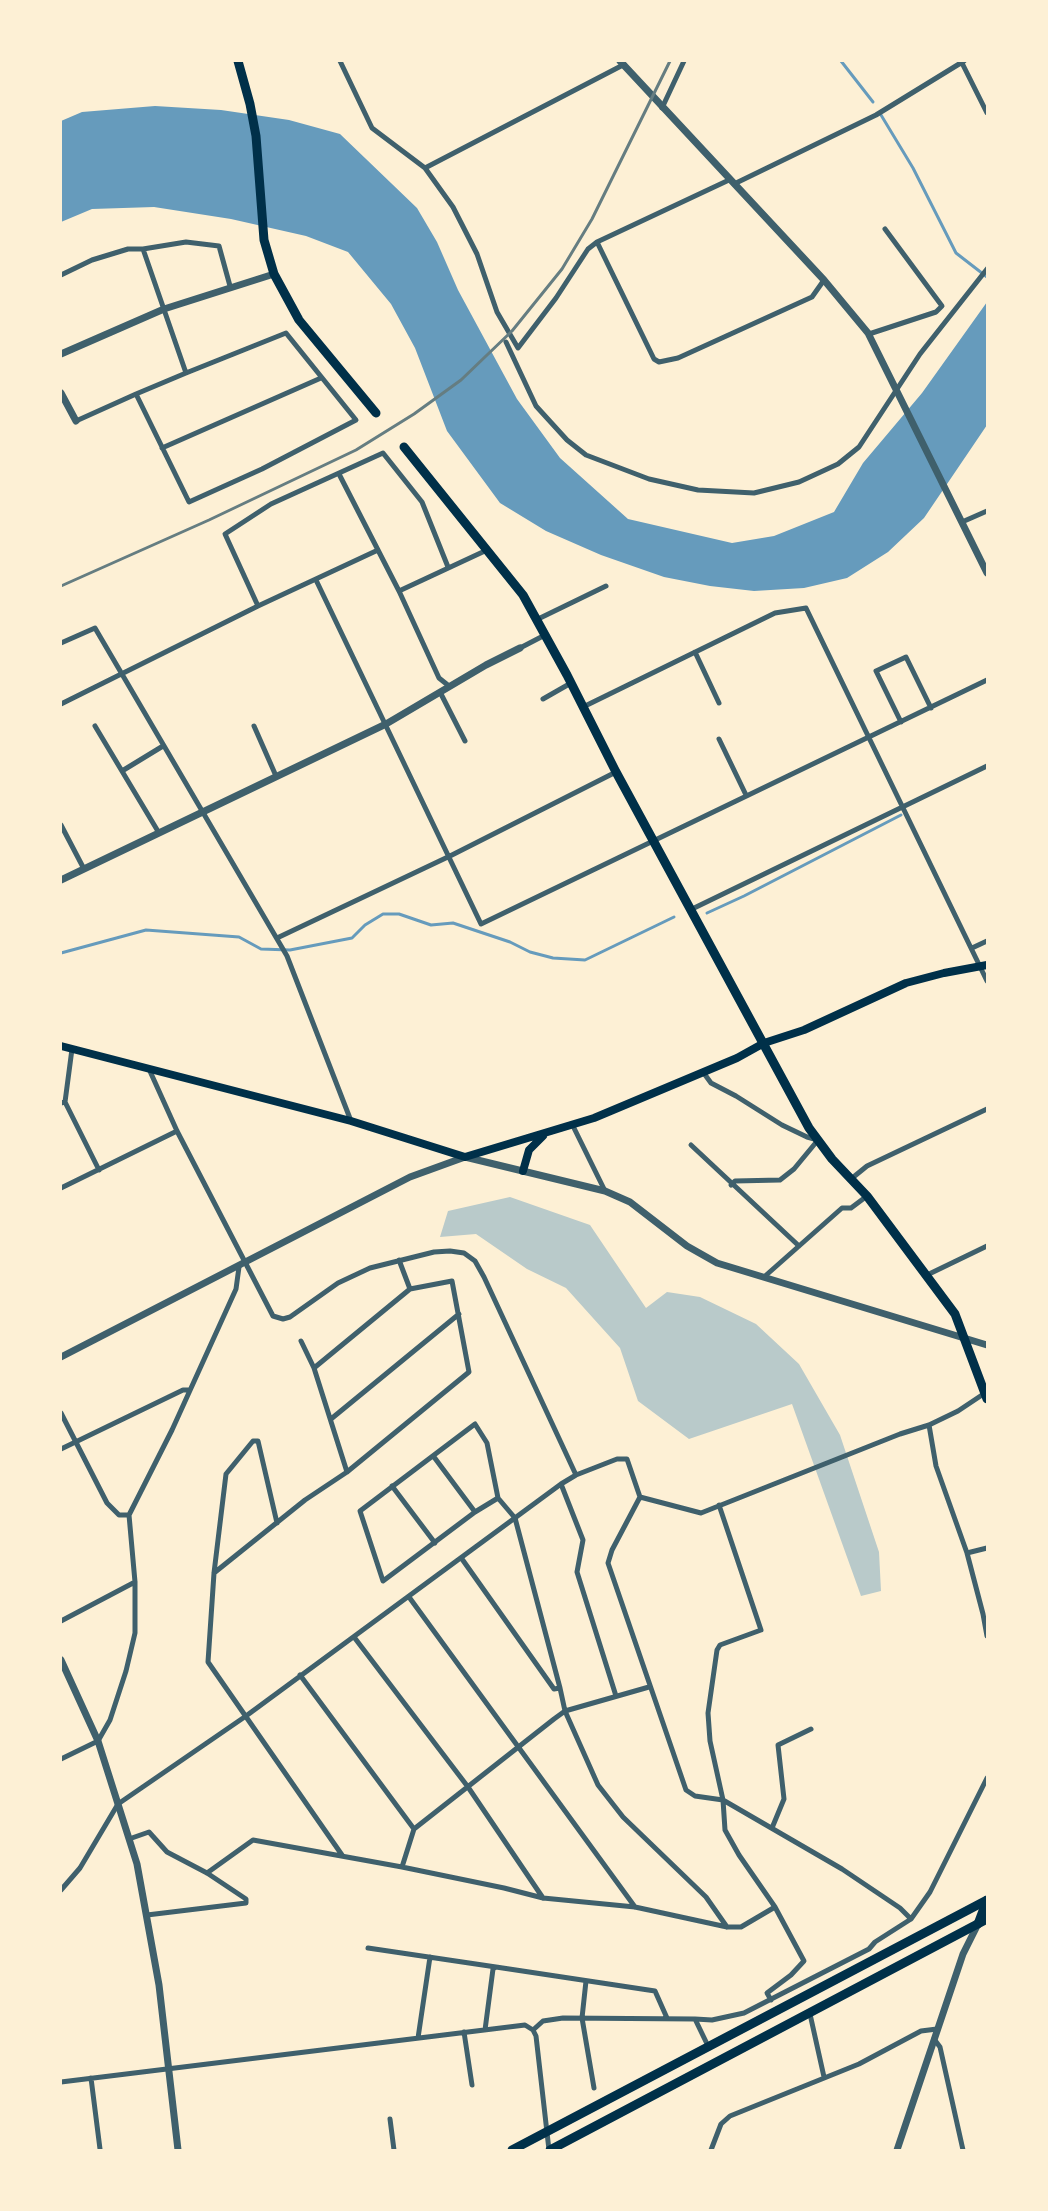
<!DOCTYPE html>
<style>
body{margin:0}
#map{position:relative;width:1048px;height:2211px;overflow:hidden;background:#fdf0d5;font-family:Spectral,serif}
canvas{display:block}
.frame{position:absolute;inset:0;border:62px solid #fdf0d5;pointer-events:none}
</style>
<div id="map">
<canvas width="1048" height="2211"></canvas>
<div class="frame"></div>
</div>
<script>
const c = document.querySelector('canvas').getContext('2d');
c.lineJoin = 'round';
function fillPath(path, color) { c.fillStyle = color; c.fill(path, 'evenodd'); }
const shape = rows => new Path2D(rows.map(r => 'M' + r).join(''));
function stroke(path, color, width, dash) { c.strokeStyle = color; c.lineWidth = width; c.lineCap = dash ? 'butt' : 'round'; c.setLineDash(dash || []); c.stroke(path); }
const green = shape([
 [510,1197,590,1225,646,1308,667,1292,700,1297,756,1324,799,1364,840,1435,879,1552,881,1591,861,1596,792,1404,689,1439,638,1401,620,1348,566,1288,527,1269,476,1234,440,1237,448,1211]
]);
const water = shape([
 [155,106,221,110,289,120,340,134,417,208,437,242,458,290,517,399,560,458,628,519,732,543,774,536,834,512,863,463,922,393,987,302,987,425,924,518,888,552,847,578,804,588,754,591,710,586,664,577,601,555,546,531,500,503,447,431,415,348,391,304,348,252,306,236,231,219,154,207,92,209,61,222,61,121,82,112]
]);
const stream = shape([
 [841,61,873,102],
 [881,115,913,168,956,253,987,277],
 [707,913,744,896,901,815],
 [61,953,146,930,239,937,261,949,290,950,352,938,365,925,383,914,399,914,431,925,453,923,510,942,530,952,553,958,585,960,674,917]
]);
const minor = shape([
 [340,61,372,128,425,168,623,65],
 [961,61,987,113],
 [662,108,684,61],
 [425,168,453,207,477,254,497,312,518,348,556,298,588,249,597,242],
 [729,180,597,242,654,359,659,362,678,358,812,297,824,280],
 [734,184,876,115,964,61],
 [143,249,186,373],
 [61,275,92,260,128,249,143,249,186,242,219,246,230,286],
 [869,334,936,312,942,306,885,229],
 [506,342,536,406,567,440,586,455,649,479,698,490,754,493,799,482,838,464,859,447,920,354,987,269],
 [76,421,136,394,186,373,286,333,356,420,262,469,189,502,136,394],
 [162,448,321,378],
 [339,474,399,591,439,678,449,686],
 [962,522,987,511],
 [316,580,481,924,987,680],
 [399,591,487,550],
 [258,606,225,534,271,504,383,453,422,502,448,567],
 [536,620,606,586],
 [61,643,95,628,287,956,351,1121],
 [520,648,545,635],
 [695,652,719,703],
 [440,692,465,741],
 [543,699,571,683],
 [61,704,258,606,378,550],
 [583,707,775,613,806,608,987,981],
 [901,722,876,671,906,657,931,708],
 [95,726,159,833],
 [254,726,276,776],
 [719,739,746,795],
 [122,771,163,746],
 [61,825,84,869],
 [690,910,987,766],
 [277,938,450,856,616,772],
 [972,948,987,941],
 [149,1069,177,1131,273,1316,283,1319,290,1317,338,1283,370,1268,434,1252,450,1251,464,1253,475,1261,484,1277,576,1475],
 [703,1072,711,1083,736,1096,782,1125,807,1137,818,1140,794,1169,780,1180,735,1181,731,1185],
 [65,1102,99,1170],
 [61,1103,65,1102,72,1049],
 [573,1126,605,1191],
 [691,1145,799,1246],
 [851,1179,867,1166,987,1109],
 [61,1188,177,1131],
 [399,1260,410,1289],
 [927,1275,987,1246],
 [764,1277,842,1208,851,1208,867,1196],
 [301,1341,314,1368,347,1472],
 [61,1413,107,1503,119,1515,129,1515],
 [331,1419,459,1314],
 [929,1425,936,1466,967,1553,983,1614,987,1636],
 [61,1449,183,1390,190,1390],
 [434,1457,475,1512],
 [561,1484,583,1540,577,1572,616,1696],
 [392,1486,435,1543],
 [640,1497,701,1513,900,1434,929,1425,958,1411,985,1393],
 [719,1505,761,1630,720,1645,717,1650,708,1713,710,1741,723,1800,725,1830,739,1855,775,1907,804,1961,791,1975,767,1993,771,2000],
 [277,1523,258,1441,253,1441,226,1474,214,1573,208,1662,342,1855],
 [967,1553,987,1548],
 [462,1559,554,1689,560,1688,515,1518,498,1498,487,1443,475,1424,360,1511,383,1581,475,1512,498,1498],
 [214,1573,305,1500,347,1472,469,1372,452,1281,410,1289,314,1368],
 [409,1597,635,1907],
 [61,1621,135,1582],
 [354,1637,468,1787,543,1898],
 [300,1675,414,1829],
 [560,1688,565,1711,598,1785,623,1817,706,1897,727,1927],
 [61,1759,98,1741,110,1720,126,1671,135,1633,135,1582,129,1515,172,1430,236,1289,239,1267],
 [772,1828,784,1799,778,1745,811,1729],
 [129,1839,149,1832,167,1852,207,1873,246,1899,246,1903,147,1915],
 [402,1867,414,1829,554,1719,565,1711,649,1687],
 [207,1873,253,1840,402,1867,504,1888,543,1898,635,1907,727,1927,741,1927,775,1907],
 [61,1890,80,1868,118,1804,246,1716,561,1484,576,1475,617,1459,627,1459,640,1497,612,1550,608,1563,686,1790,695,1796,723,1800,842,1869,900,1908,911,1919],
 [368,1948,496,1967],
 [586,1981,582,2018,594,2088],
 [810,2014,824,2077],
 [695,2019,712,2020,744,2013,869,1949,875,1942,911,1919,930,1892,987,1778],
 [485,2030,493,1969,496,1967,655,1991,667,2018],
 [533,2030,543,2021,563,2018,695,2019,709,2048],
 [464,2032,472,2085],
 [418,2038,430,1957],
 [934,2039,940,2047,963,2150],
 [91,2078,100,2149],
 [61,2082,525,2025,533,2030,536,2036,549,2150],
 [390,2119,394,2150],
 [711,2150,721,2124,730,2116,859,2064,921,2031,937,2029]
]);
const tertiary = shape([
 [620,61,824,280,868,333,987,573],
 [61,354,164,309,274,274],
 [61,393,76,421],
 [61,880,386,724,486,665,520,648],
 [61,1357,410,1177,465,1157,605,1191,630,1202,687,1246,717,1263,987,1345],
 [61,1660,98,1741,137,1864,159,1985,178,2150],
 [897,2150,963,1954,978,1924]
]);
const secondary = shape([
 [61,1046,351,1121,465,1157,594,1118,737,1058,764,1043,804,1030,906,983,944,973,987,965],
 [523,1171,529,1150,543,1136]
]);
const primary = shape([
 [238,61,250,104,256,136,264,240,274,274,299,320,376,413],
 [404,447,523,595,567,675,616,772,809,1128,832,1159,867,1196,955,1314,987,1399],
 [978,1924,987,1900]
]);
const trunk = shape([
 [512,2150,987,1900],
 [550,2150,987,1919]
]);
const rail = shape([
 [61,586,209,520,356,450,414,414,461,380,512,331,562,269,592,219,670,61]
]);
fillPath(green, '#b9caca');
fillPath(water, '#669bbc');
stroke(stream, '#669bbc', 3);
stroke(minor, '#3f606c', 5);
stroke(tertiary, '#3f606c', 7);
stroke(secondary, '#003049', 8);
stroke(primary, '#003049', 9);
stroke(trunk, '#003049', 9);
stroke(rail, '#657d81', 3);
</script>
